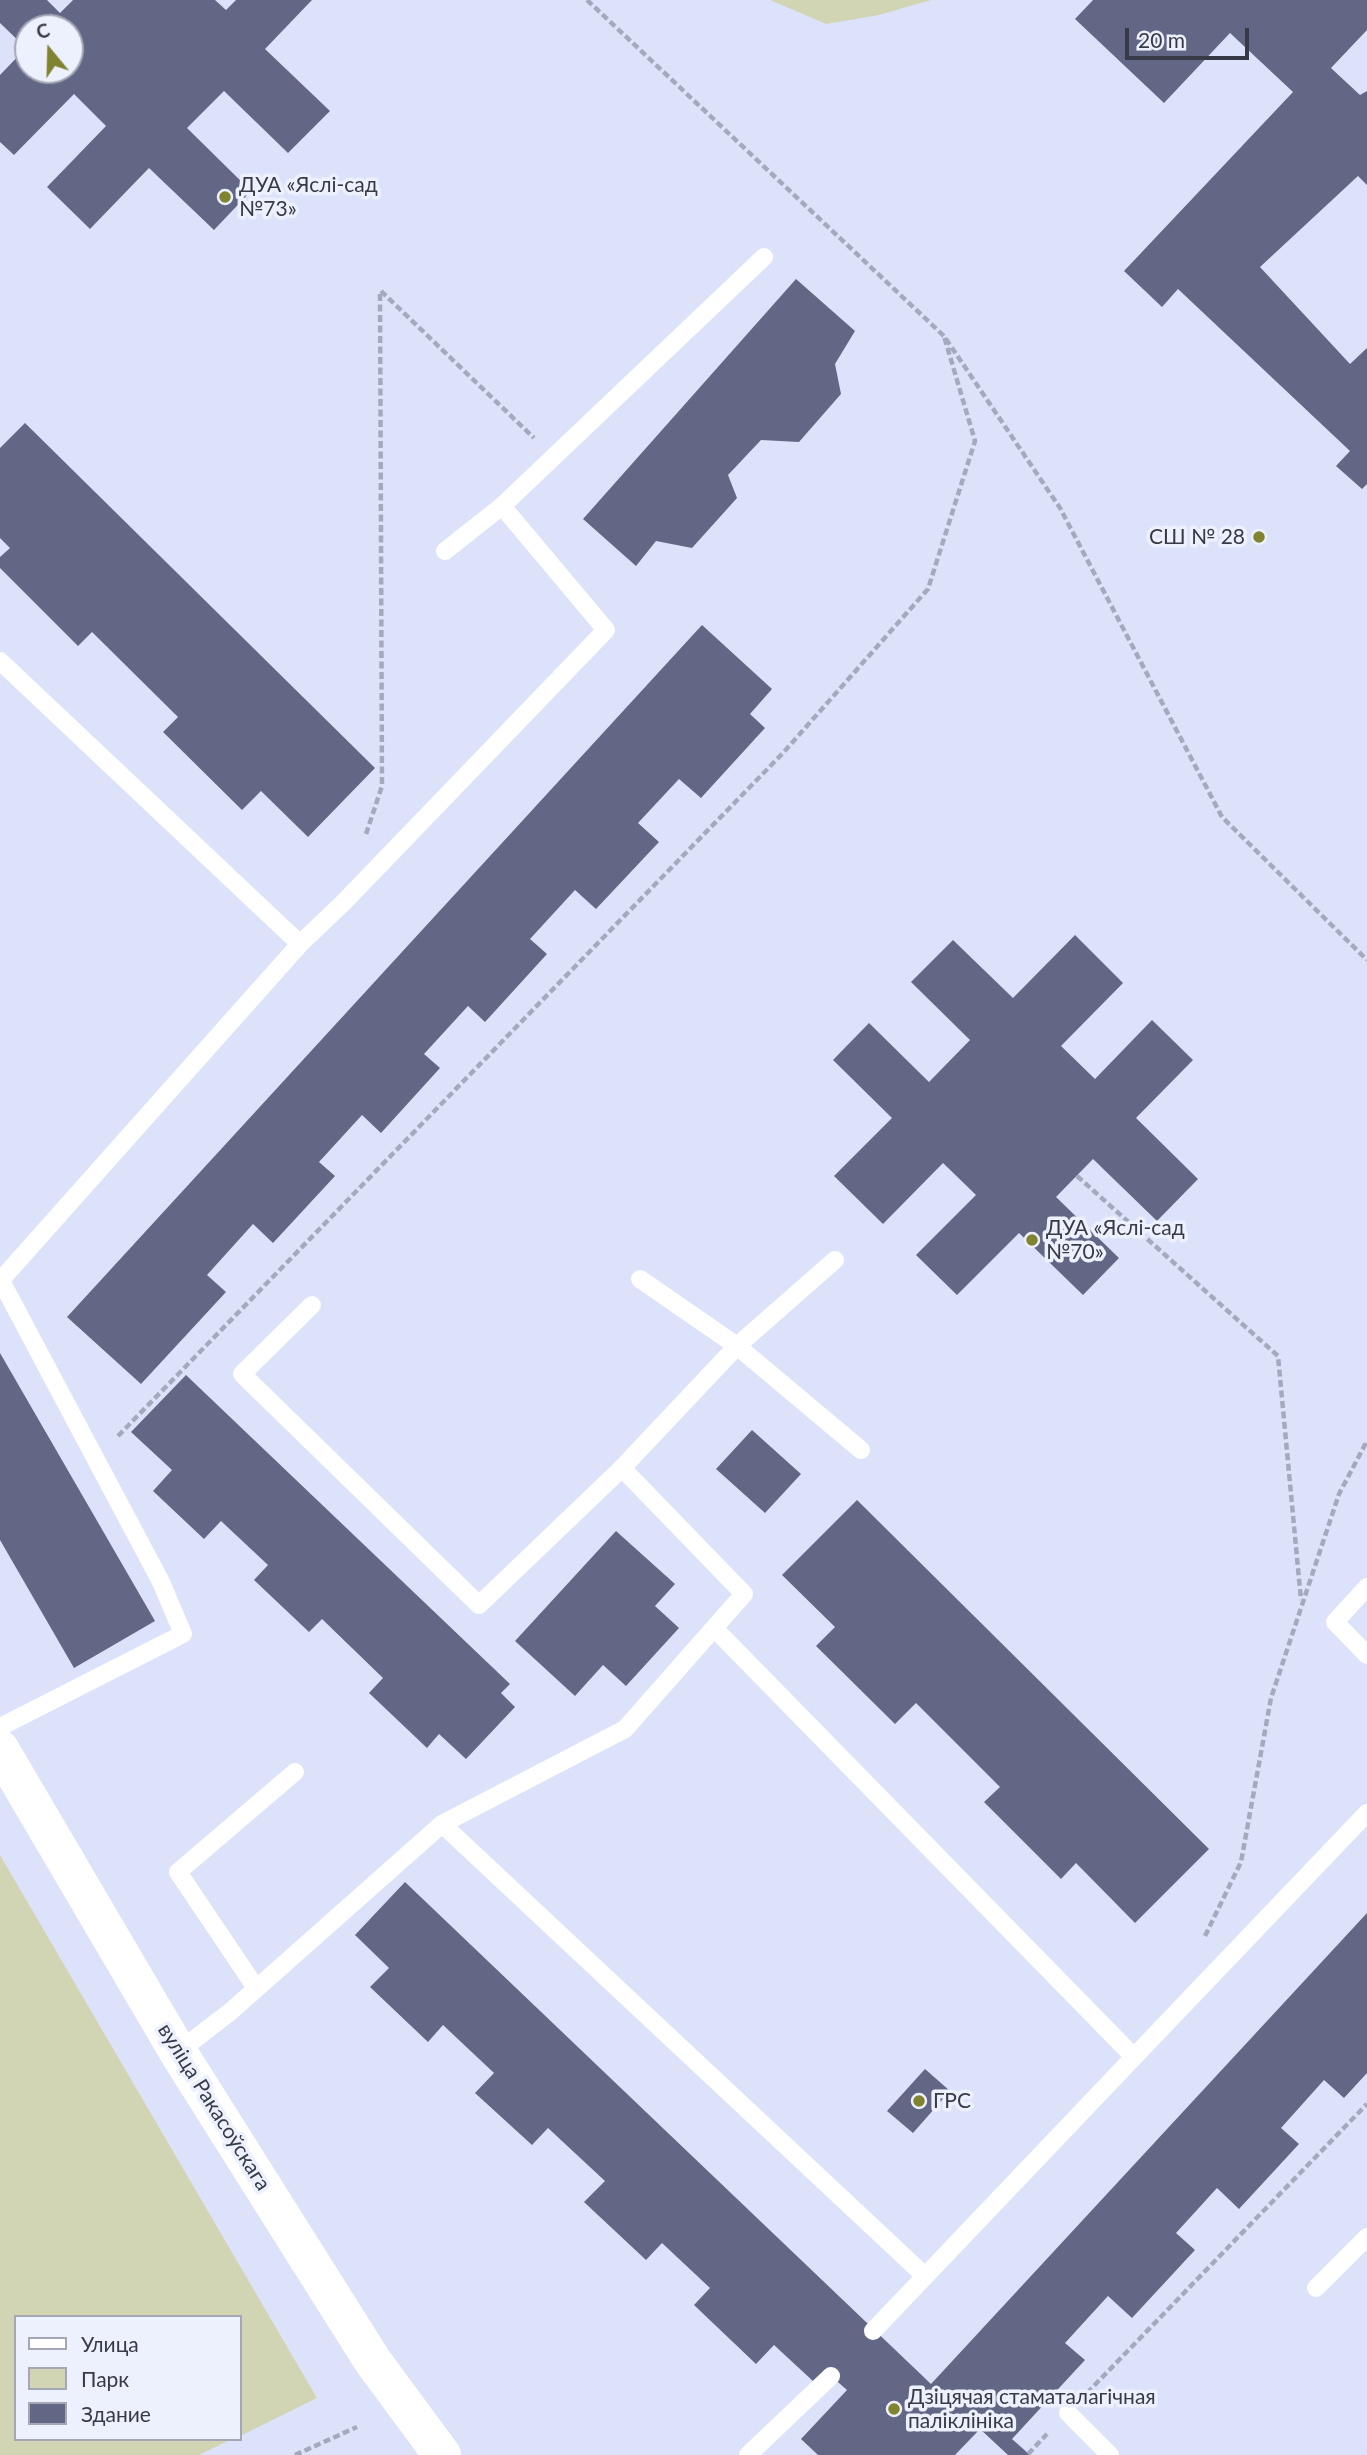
<!DOCTYPE html>
<meta charset="utf-8">
<style>
body{margin:0}
#map{position:relative;width:1367px;height:2455px;overflow:hidden;background:#dde2fb;font-family:Lato,sans-serif}
canvas{display:block}
.legend{position:absolute;left:14px;top:2315px;width:228px;height:126px;box-sizing:border-box;background:#edf0fd;border:2px solid #a5a7b4;margin:0;padding:9px 12px;list-style:none;font-size:21px;color:#383a47}
.legend li{display:flex;align-items:center;gap:14px;height:35px}
.legend b{width:35px;border:2px solid #a5a7b4}
.north{position:absolute;left:14px;top:14px;width:70px;height:70px;box-sizing:border-box;background:#edf0fd;border:2px solid #a5a7b4;border-radius:50%;rotate:341deg;font-size:19px;font-weight:700;line-height:28px;text-align:center;color:#383a47}
.north::after{content:'';display:block;margin:auto;width:24px;height:32px;background:#80842f;clip-path:polygon(50% 0,100% 100%,50% 72%,0 100%)}
.scale{position:absolute;left:1125px;top:28px;width:124px;height:32px;box-sizing:border-box;border:4px solid #383a47;border-top:0;padding-left:9px;font-size:21px;line-height:24px;white-space:nowrap;color:#383a47;-webkit-text-stroke:5px #edf0fd;paint-order:stroke}
</style>
<div id="map">
<canvas width="1367" height="2455"></canvas>
<ul class="legend">
<li><b style="height:9px;background:#fff"></b>Улица</li>
<li><b style="height:19px;background:#d2d5b3"></b>Парк</li>
<li><b style="height:19px;background:#636786"></b>Здание</li>
</ul>
<div class="north">С</div>
<div class="scale">20 m</div>
</div>
<script>
const c = document.querySelector('canvas').getContext('2d');
c.lineJoin = 'round';
function fillPath(path, color) { c.fillStyle = color; c.fill(path, 'evenodd'); }
const shape = rows => new Path2D(rows.map(r => 'M' + r).join(''));
function stroke(path, color, width, dash) { c.strokeStyle = color; c.lineWidth = width; c.lineCap = dash ? 'butt' : 'round'; c.setLineDash(dash || []); c.stroke(path); }
function write(font, color, halo, rows, align = 'center') {
  c.font = font + ' Lato,sans-serif'; c.lineWidth = 7; c.setLineDash([]); c.textBaseline = 'middle'; c.strokeStyle = halo; c.fillStyle = color; for (const [text, x, y, turn = 0] of rows) {
    c.save(); c.translate(x, y); c.rotate((+turn || 0) * Math.PI / 180); c.textAlign = isNaN(turn) ? turn : align; if (halo) c.strokeText(text, 0, 0); c.fillText(text, 0, 0); c.restore();
  }
}
const green = shape([
 [770,0,931,0,879,15,826,24],
 [0,1855,317,2398,240,2436,240,2317,16,2317,16,2439,232,2439,199,2455,0,2455]
]);
const building = shape([
 [0,0,47,0,60,13,73,0,215,0,226,10,236,0,312,0,265,49,330,111,288,153,224,91,187,128,251,191,214,230,149,168,90,229,47,187,106,126,74,94,14,155,0,142,0,75,26,48,0,23],
 [28,28,70,28,70,70,28,70],
 [1093,0,1367,0,1367,30,1331,68,1360,95,1367,91,1367,185,1358,176,1260,267,1350,364,1367,348,1367,484,1362,489,1336,466,1350,451,1178,289,1162,307,1124,271,1293,92,1230,33,1164,103,1075,19],
 [796,279,855,331,835,364,841,394,799,442,761,440,728,475,737,498,692,548,656,541,636,566,583,519],
 [25,423,375,768,308,837,261,791,242,810,163,732,178,717,92,632,78,646,0,568,0,557,10,548,0,538,0,448],
 [702,625,772,689,750,714,765,728,701,798,679,779,638,823,659,842,596,909,575,890,530,939,547,954,485,1022,468,1006,424,1054,440,1068,381,1133,362,1115,319,1162,335,1176,273,1243,253,1224,207,1275,226,1292,141,1384,67,1317],
 [1075,935,1123,983,1061,1046,1095,1079,1152,1020,1193,1060,1136,1118,1198,1179,1157,1221,1093,1159,1056,1197,1119,1258,1083,1295,1019,1233,957,1295,916,1255,976,1195,943,1163,883,1224,834,1176,892,1118,833,1060,869,1023,929,1082,970,1040,911,982,953,940,1013,998],
 [0,1353,155,1621,74,1668,0,1540],
 [186,1375,510,1684,501,1693,515,1707,466,1759,439,1734,427,1748,369,1693,383,1678,322,1619,309,1632,254,1580,268,1565,221,1521,204,1539,153,1491,172,1470,131,1432],
 [752,1430,801,1474,765,1513,716,1469],
 [857,1500,1209,1849,1135,1923,1076,1863,1061,1879,984,1802,1000,1787,916,1703,895,1724,816,1646,835,1627,782,1575],
 [616,1531,675,1584,655,1606,679,1628,626,1686,603,1665,575,1696,515,1641],
 [405,1882,931,2384,1367,1913,1367,2073,1344,2098,1324,2080,1281,2128,1299,2144,1239,2209,1217,2188,1176,2233,1195,2250,1132,2318,1108,2296,1065,2343,1085,2360,1012,2439,1030,2455,1008,2455,980,2429,955,2455,818,2455,801,2439,847,2390,831,2376,814,2382,774,2345,756,2364,694,2305,710,2288,662,2243,646,2260,584,2202,605,2181,548,2128,532,2145,475,2093,494,2073,443,2025,428,2042,370,1987,389,1968,355,1935],
 [925,2069,950,2091,913,2133,887,2111]
]);
const path = shape([
 [587,0,944,336,1060,508,1222,817,1367,960],
 [381,291,534,438],
 [366,834,382,786,380,291],
 [1077,1176,1278,1356,1301,1600],
 [118,1436,783,753,928,589,975,441,944,336],
 [1205,1936,1241,1862,1271,1698,1339,1494,1367,1441],
 [1087,2393,1367,2104],
 [1028,2454,1047,2434],
 [295,2455,357,2427]
]);
const lane = shape([
 [445,551,502,506],
 [0,661,300,944],
 [0,1279,161,1582,183,1634,0,1727],
 [640,1279,737,1346,835,1260],
 [0,1281,300,944,344,902,606,630,502,506,764,257],
 [312,1305,242,1374,479,1605,622,1468,744,1594,625,1729,442,1824],
 [622,1468,737,1346,861,1450],
 [1367,1587,1335,1622,1367,1655],
 [715,1629,1134,2057,873,2331],
 [256,1988,178,1872,295,1772],
 [178,2052,230,2012,442,1824,925,2276],
 [1134,2057,1367,1813],
 [1316,2288,1367,2237],
 [1068,2413,1110,2455],
 [748,2455,831,2376]
]);
const secondary = shape([
 [0,1749,178,2052,372,2360,442,2455]
]);
const markers = [
 [225,197,7,"#80842f"],
 [1259,537,7,"#80842f"],
 [1032,1240,7,"#80842f"],
 [919,2101,7,"#80842f"],
 [894,2409,7,"#80842f"]
];
const poiNames = [
 ["ДУА «Яслі-сад",239,185],
 ["№73»",239,209],
 ["СШ № 28",1245,537,"right"],
 ["ДУА «Яслі-сад",1046,1228],
 ["№70»",1046,1252],
 ["ГРС",933,2101],
 ["Дзіцячая стаматалагічная",908,2397],
 ["паліклініка",908,2421]
];
const streetNames = [
 ["вуліца Ракасоўскага",214,2107,58]
];
fillPath(green, '#d2d5b3');
fillPath(building, '#636786');
stroke(path, '#a5a9be', 4.5, [7, 3.5]);
stroke(lane, '#fff', 18);
stroke(secondary, '#fff', 38);
for (const [x, y, r, color] of markers) { const dot = new Path2D(); dot.arc(x, y, r, 0, 2 * Math.PI); c.fillStyle = color; c.fill(dot); stroke(dot, '#edf0fd', 2.5); }
write('21px', '#383a47', '#edf0fd', poiNames, 'left');
write('21px', '#383a47', '#edf0fd', streetNames);
</script>
